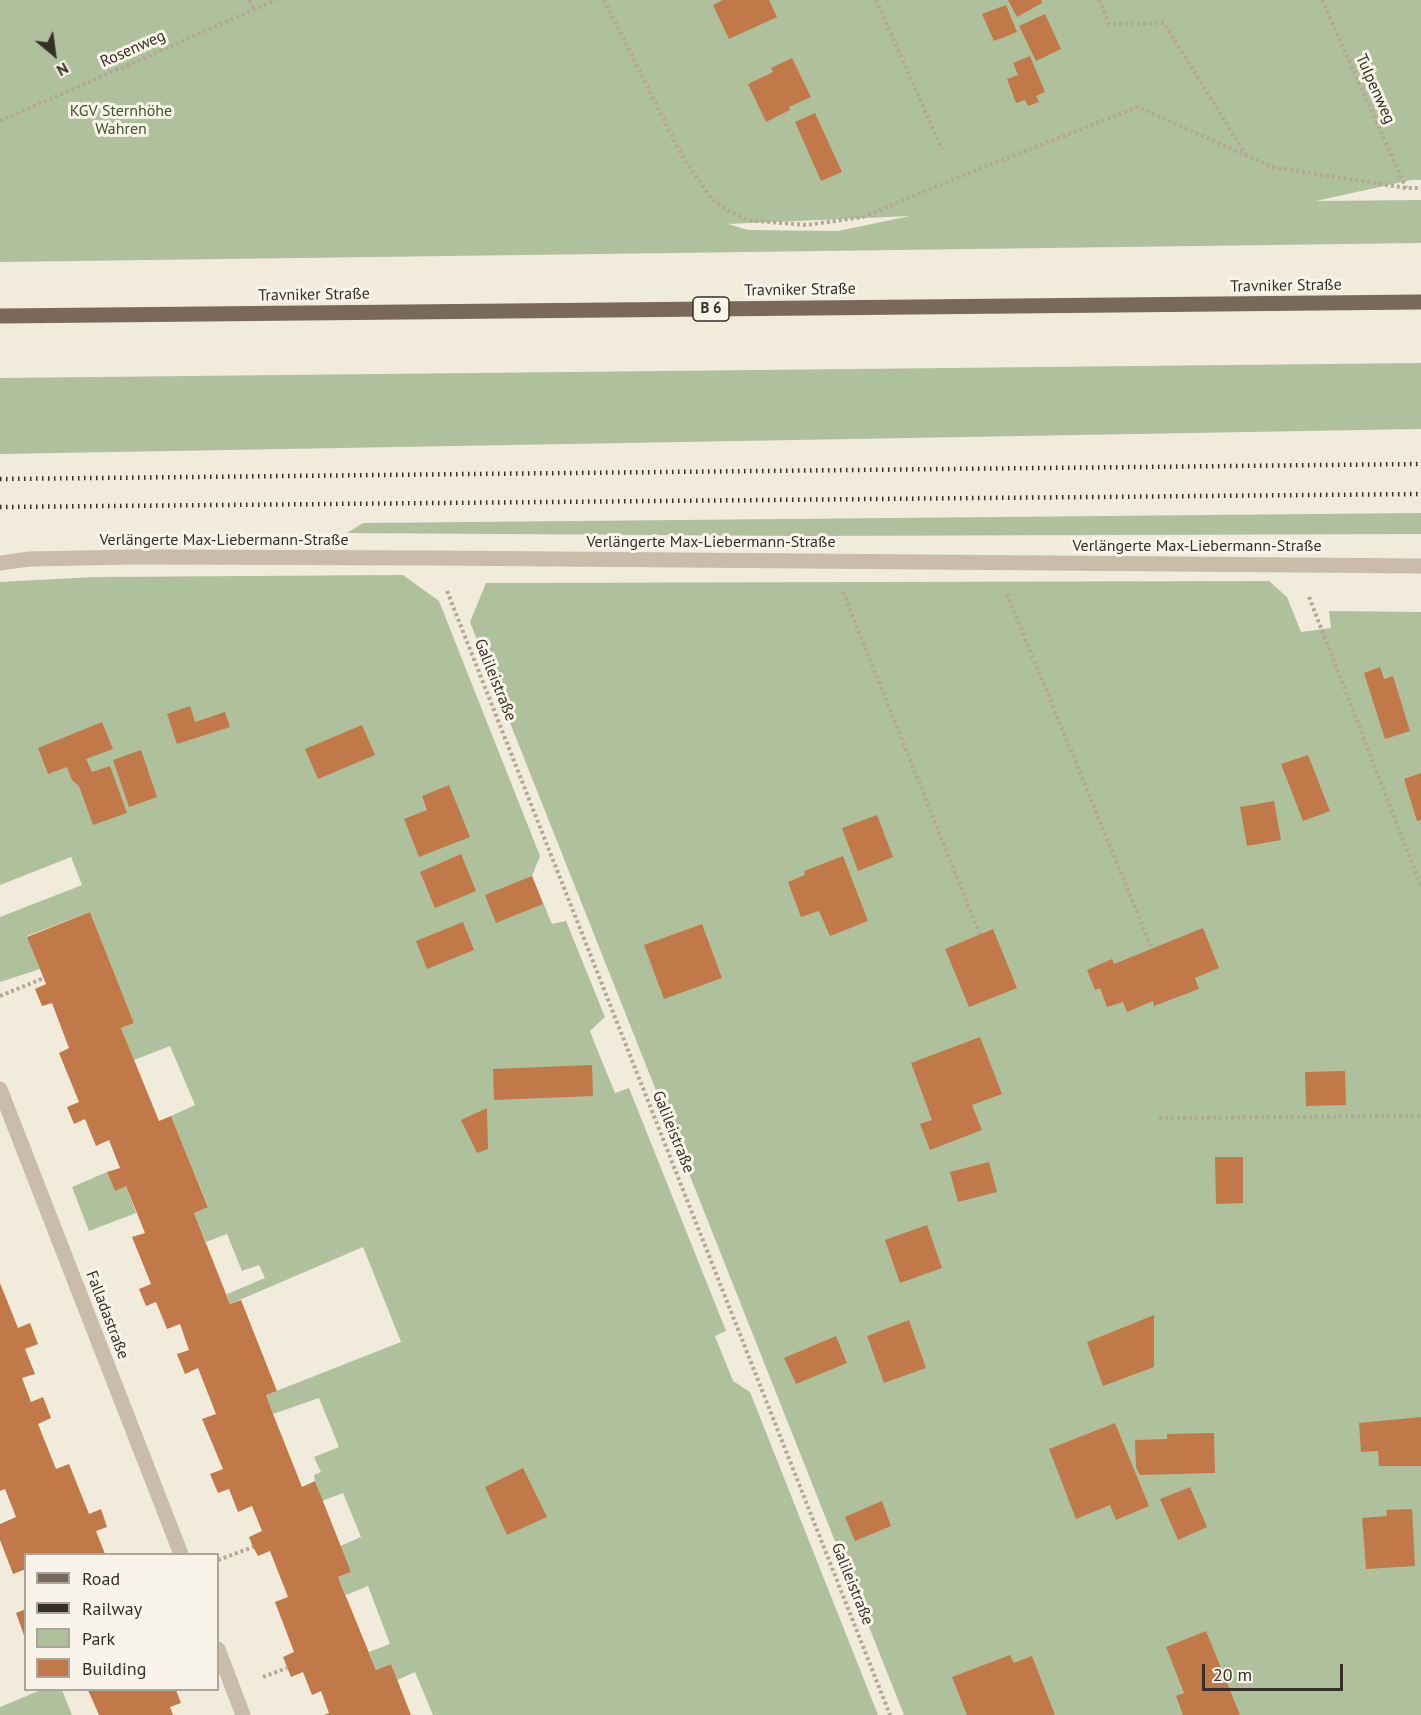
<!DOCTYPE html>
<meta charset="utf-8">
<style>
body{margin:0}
#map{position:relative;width:1421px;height:1715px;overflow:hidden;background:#f1ebdc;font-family:"PT Sans",sans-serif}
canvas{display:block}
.legend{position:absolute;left:24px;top:1553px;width:195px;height:138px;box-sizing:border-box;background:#f9f4e9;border:2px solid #aba59c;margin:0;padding:8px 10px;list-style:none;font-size:18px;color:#362f28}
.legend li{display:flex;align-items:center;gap:12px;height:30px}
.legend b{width:30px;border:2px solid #aba59c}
.north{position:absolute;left:24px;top:24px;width:60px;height:60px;-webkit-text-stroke:4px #f9f4e9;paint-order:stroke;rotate:151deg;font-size:16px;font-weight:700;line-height:24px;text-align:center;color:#362f28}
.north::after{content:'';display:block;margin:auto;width:21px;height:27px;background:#362f28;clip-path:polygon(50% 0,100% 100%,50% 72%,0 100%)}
.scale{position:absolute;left:1202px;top:1664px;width:141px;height:27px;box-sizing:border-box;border:3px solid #362f28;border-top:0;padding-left:8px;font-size:18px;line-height:21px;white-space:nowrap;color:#362f28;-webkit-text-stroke:4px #f9f4e9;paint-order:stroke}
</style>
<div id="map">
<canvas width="1421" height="1715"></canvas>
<ul class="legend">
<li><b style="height:8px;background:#78695a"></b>Road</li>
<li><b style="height:8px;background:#362f28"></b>Railway</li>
<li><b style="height:16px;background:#afc09d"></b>Park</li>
<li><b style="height:16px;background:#c2794a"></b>Building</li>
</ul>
<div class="north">N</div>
<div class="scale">20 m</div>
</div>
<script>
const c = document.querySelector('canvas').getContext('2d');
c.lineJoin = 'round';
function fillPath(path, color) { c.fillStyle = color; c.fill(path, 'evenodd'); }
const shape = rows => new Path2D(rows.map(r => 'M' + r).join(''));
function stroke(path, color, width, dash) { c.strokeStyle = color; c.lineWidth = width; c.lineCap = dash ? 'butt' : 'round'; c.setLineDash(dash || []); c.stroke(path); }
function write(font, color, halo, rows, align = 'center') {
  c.font = font + ' "PT Sans",sans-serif'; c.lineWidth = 6; c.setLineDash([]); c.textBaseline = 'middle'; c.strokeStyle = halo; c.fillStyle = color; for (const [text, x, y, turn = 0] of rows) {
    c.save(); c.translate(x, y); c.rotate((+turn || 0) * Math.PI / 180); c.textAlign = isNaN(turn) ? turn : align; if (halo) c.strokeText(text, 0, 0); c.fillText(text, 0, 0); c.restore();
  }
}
const green = shape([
 [0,0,1421,0,1421,180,1411,180,1316,201,1421,200,1421,243,0,262],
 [910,216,838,231,748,230,728,224],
 [1421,363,1421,429,1419,429,0,454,0,378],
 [1421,513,1421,534,802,536,347,533,363,523],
 [403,575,439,601,540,856,532,876,552,924,566,921,605,1017,590,1031,595,1044,615,1093,629,1088,726,1331,715,1336,733,1381,750,1392,878,1715,433,1715,415,1672,397,1680,391,1664,376,1670,369,1652,390,1644,368,1586,346,1595,338,1577,351,1572,340,1546,361,1537,343,1493,322,1501,315,1481,314,1475,321,1472,314,1457,339,1447,319,1398,273,1414,266,1395,401,1342,363,1247,230,1304,227,1294,265,1278,259,1265,242,1271,227,1234,206,1242,194,1213,208,1206,171,1116,195,1105,170,1046,134,1060,121,1028,134,1023,90,912,27,936,40,969,0,982,0,917,82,885,71,857,0,885,0,582,94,577],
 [1269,581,1287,597,1301,632,1331,628,1329,611,1421,612,1421,1715,904,1715,470,622,486,583],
 [107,1172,115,1190,126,1186,136,1213,89,1231,72,1187],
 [41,1690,62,1690,72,1715,0,1715,0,1707]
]);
const building = shape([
 [723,0,769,0,777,17,729,39,713,5],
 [1008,0,1041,0,1042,3,1017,17],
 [1006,5,1017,32,994,41,982,14],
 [1045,14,1061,49,1036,61,1019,26],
 [1030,56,1045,92,1036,96,1039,102,1028,106,1025,100,1016,103,1007,79,1018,75,1013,63],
 [792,58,811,97,789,107,790,110,766,122,748,84,773,72,771,68],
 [815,113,842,172,821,181,795,122],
 [1380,667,1384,679,1393,676,1410,731,1385,739,1364,673],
 [190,706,195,722,225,712,230,727,177,744,167,714],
 [102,722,113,749,86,759,92,772,110,766,127,813,93,825,79,786,72,780,67,767,48,774,38,748],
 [362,725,375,755,318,779,305,749],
 [141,750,157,797,129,807,113,760],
 [1308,755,1330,811,1303,821,1281,764],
 [1421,773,1421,820,1417,821,1404,779],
 [449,785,470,837,419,857,404,819,427,810,422,796],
 [1274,801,1281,840,1247,846,1240,807],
 [877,815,893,857,858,871,842,828],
 [461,854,476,891,435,908,420,872],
 [843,856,868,921,830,936,819,911,801,917,788,882,805,875,804,871],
 [532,876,543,904,496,923,485,895],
 [90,912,134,1023,121,1028,159,1121,171,1116,208,1207,194,1213,230,1304,241,1300,277,1391,266,1395,273,1414,302,1487,315,1481,351,1572,338,1577,376,1670,391,1664,411,1715,324,1715,329,1713,321,1691,312,1695,303,1672,291,1677,283,1657,294,1652,275,1602,288,1597,270,1551,258,1556,253,1547,249,1537,262,1531,252,1506,238,1512,229,1489,218,1493,210,1474,223,1469,202,1419,216,1414,198,1368,185,1374,177,1354,189,1350,180,1324,167,1329,156,1302,146,1306,139,1289,151,1284,132,1237,145,1233,126,1186,115,1191,107,1172,120,1168,109,1140,96,1146,85,1119,74,1124,67,1107,79,1102,59,1053,69,1048,52,1003,42,1006,35,989,46,984,27,937],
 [463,922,474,950,427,969,416,941],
 [702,924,722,978,664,999,644,945],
 [1203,928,1219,968,1195,978,1199,989,1154,1006,1153,1001,1127,1012,1123,1002,1107,1007,1100,988,1095,990,1087,970,1112,959,1114,964],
 [993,929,1017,988,969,1007,945,949],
 [980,1037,1002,1094,972,1105,982,1130,930,1150,920,1124,932,1120,911,1063],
 [592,1065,593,1096,494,1100,493,1069],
 [1345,1071,1346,1105,1306,1106,1305,1072],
 [487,1108,488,1149,477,1153,461,1120],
 [1215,1157,1243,1157,1243,1203,1216,1204],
 [989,1162,997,1192,958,1202,950,1172],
 [927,1225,942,1268,900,1283,885,1240],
 [0,1283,18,1328,30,1323,38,1344,25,1349,35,1374,22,1378,31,1402,43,1397,51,1418,38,1424,56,1469,69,1464,89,1514,101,1509,107,1527,96,1531,105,1554,26,1554,26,1569,13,1574,0,1540,0,1524,16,1517,5,1489,0,1491],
 [1154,1315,1154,1367,1103,1386,1087,1342],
 [909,1320,926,1368,884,1383,867,1336],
 [836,1336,847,1363,796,1384,784,1358],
 [1421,1417,1421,1466,1379,1466,1378,1451,1361,1452,1359,1423],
 [1115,1423,1149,1506,1116,1520,1110,1505,1076,1519,1049,1449],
 [1214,1433,1215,1473,1140,1475,1136,1467,1135,1440,1167,1439,1167,1434],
 [523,1468,547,1517,507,1535,485,1487],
 [1190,1487,1207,1527,1178,1540,1160,1499],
 [882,1501,891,1526,855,1541,845,1517],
 [1412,1509,1415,1566,1366,1569,1362,1518,1387,1516,1386,1510],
 [26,1609,26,1638,25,1638,16,1613],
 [1206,1631,1240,1715,1183,1715,1176,1696,1184,1693,1166,1647],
 [1010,1655,1014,1663,1032,1656,1055,1715,967,1715,952,1677],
 [88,1690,176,1690,181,1703,170,1707,173,1715,99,1715]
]);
const path = shape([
 [249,0,254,9],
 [604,0,682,156,711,198,727,210,747,220,807,225,863,217,964,175,1138,107,1272,167,1406,188,1421,188],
 [876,0,942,149],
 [1099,0,1109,24,1164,23,1246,155],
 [1322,0,1406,188],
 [0,121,276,0],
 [447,591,890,1715],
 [843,592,980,935],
 [1007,594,1152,949],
 [1309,597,1421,886],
 [0,996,44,978],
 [1159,1118,1421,1116],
 [218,1560,253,1547],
 [263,1677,287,1668]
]);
const minor = shape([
 [0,563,29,559,137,557,434,558,1421,566],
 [0,1089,181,1554],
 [218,1649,243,1715]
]);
const primary = shape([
 [0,316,1421,302]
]);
const rail = shape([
 [0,479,1421,464],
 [0,507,1421,494]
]);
const shields = [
 [711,309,36]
];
const shieldNames = [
 ["B 6",711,309]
];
const streetNames = [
 ["Rosenweg",133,49,-24],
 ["Tulpenweg",1375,89,66],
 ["Travniker Straße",1286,286,-1],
 ["Travniker Straße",800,290,-1],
 ["Travniker Straße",314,295,-1],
 ["Verlängerte Max-Liebermann-Straße",224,540],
 ["Verlängerte Max-Liebermann-Straße",711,542],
 ["Verlängerte Max-Liebermann-Straße",1197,546],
 ["Galileistraße",495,680,68],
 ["Galileistraße",673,1132,68],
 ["Falladastraße",107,1315,69],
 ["Galileistraße",852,1584,68]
];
const parkNames = [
 ["KGV Sternhöhe",121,111],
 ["Wahren",121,129]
];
fillPath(green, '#afc09d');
fillPath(building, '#c2794a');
stroke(path, '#b5a793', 4, [3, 3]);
stroke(minor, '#c9bca9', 15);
stroke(primary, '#78695a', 15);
stroke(rail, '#362f28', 4.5, [1.5, 4.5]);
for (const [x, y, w] of shields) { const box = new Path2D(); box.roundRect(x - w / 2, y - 12, w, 24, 4.5); c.fillStyle = '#f9f4e9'; c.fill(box); stroke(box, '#362f28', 1.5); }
write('bold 15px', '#362f28', null, shieldNames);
write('16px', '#362f28', '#f9f4e9', streetNames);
write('16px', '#40542d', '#f9f4e9', parkNames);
</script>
